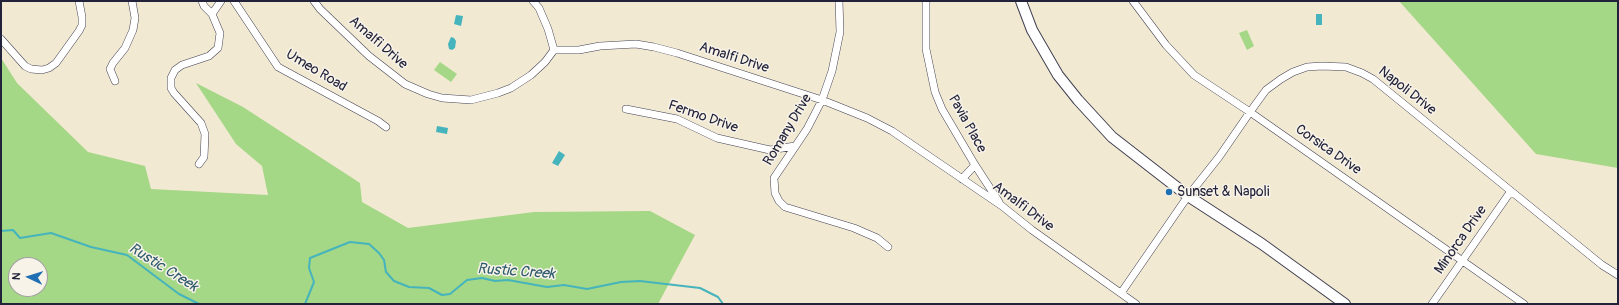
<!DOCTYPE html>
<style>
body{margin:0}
#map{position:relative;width:1619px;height:305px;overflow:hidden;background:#f2e9d2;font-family:Pangolin,sans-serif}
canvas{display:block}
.frame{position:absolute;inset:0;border:2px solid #22223b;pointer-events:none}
.north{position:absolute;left:8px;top:257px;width:40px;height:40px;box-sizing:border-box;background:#f7f3e8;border:1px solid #a29fa3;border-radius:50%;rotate:274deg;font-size:11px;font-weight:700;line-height:16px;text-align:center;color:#22223b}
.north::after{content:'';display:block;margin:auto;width:14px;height:18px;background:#1f6fb2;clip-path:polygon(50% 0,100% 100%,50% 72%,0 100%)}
</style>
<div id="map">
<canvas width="1619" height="305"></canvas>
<div class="frame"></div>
<div class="north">N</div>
</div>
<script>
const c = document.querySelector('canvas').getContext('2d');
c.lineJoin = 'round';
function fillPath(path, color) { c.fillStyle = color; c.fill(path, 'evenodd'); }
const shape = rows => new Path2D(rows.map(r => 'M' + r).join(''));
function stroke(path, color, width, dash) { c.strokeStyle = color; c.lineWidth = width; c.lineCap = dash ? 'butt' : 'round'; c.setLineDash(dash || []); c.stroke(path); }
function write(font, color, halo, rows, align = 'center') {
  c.font = font + ' Pangolin,sans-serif'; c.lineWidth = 3; c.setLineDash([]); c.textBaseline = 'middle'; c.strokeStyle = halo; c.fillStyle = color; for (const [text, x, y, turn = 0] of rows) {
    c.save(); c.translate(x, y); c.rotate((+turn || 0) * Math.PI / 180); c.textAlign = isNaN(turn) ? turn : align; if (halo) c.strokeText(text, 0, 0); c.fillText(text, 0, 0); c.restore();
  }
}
const green = shape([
 [1399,1,1618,1,1618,168,1536,154],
 [1247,30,1254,46,1247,50,1239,33],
 [1,58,17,83,88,152,145,166,151,189,268,195,262,166,236,144,196,83,243,107,360,183,362,202,408,228,534,212,650,211,695,235,658,304,1,304],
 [16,265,40,265,40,289,16,289],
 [440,62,457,74,451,82,434,70]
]);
const water = shape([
 [1316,14,1322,14,1322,25,1316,25],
 [456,15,463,16,461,26,454,24],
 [451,37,454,38,456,41,455,48,452,50,449,49,448,44],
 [437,126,448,128,447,134,436,132],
 [559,151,565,155,558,166,552,163]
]);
const stream = shape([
 [1,231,13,230,20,238,51,233,91,247,127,255,179,294,199,304],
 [305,304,314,282,309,268,310,258,350,242,369,244,379,253,384,260,386,272,394,281,409,287,429,288,442,295,450,294,467,280,482,278,495,281,508,280,547,287,564,285,587,289,621,282,640,281,700,288,718,297,723,304]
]);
const street = shape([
 [234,1,278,67,378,121,386,127],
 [314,1,320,9,369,56,405,84,428,94,442,98,471,100,498,93,511,88,531,75,545,62,554,50,579,50,600,46,636,44,654,47,677,53,822,100,867,118,892,131,1002,206,1032,230,1136,304],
 [533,1,539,8,548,29,554,50],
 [839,1,840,32,832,71,822,100,807,129,774,178,775,193,779,201,785,207,854,228,877,238,888,247],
 [926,1,926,49,935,92,942,109,975,165,999,202],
 [1133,1,1166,45,1194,75,1250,112,1524,304],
 [212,14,221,1],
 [1,39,25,66,31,69,42,70,49,68,56,63,79,31,82,25,82,17,79,1],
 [115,81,110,69,113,63,125,48,133,30,135,18,132,1],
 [626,109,677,119,717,138,770,150,795,146],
 [199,164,204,157,205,134,201,123,174,93,171,88,171,78,175,70,182,65,209,56,218,48,220,33,212,14,204,6,202,1],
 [962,179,975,165],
 [1121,293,1188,196,1219,157,1250,112,1266,90,1281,79,1293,72,1307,67,1322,66,1346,67,1362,73,1373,79,1602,265,1618,275],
 [1432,304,1511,191]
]);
const secondary = shape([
 [1021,1,1032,30,1058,75,1078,100,1112,137,1188,196,1262,244,1345,304]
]);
const markers = [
 [1169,192,4,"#1f6fb2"]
];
const streetNames = [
 ["Amalfi Drive",378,43,41],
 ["Amalfi Drive",734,58,18],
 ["Umeo Road",316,71,31],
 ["Napoli Drive",1407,91,38],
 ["Fermo Drive",703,117,19],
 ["Pavia Place",967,124,61],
 ["Romany Drive",788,130,-59],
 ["Corsica Drive",1328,150,35],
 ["Amalfi Drive",1023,207,37],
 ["Minorca Drive",1461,240,-55]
];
const poiNames = [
 ["Sunset & Napoli",1177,192]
];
const waterNames = [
 ["Rustic Creek",163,268,32],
 ["Rustic Creek",516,272,4]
];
fillPath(green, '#a4d786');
fillPath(water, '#45b4bc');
stroke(stream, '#45b4bc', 2);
stroke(street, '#414052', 8);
stroke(secondary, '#414052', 12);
stroke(street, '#fff', 7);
stroke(secondary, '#fff', 10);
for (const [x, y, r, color] of markers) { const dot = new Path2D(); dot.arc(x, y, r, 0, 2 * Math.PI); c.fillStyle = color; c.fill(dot); stroke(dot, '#f7f3e8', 1.5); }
write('14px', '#22223b', '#f7f3e8', streetNames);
write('14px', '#22223b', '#f7f3e8', poiNames, 'left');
write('italic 15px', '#305c6f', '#f7f3e8', waterNames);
</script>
